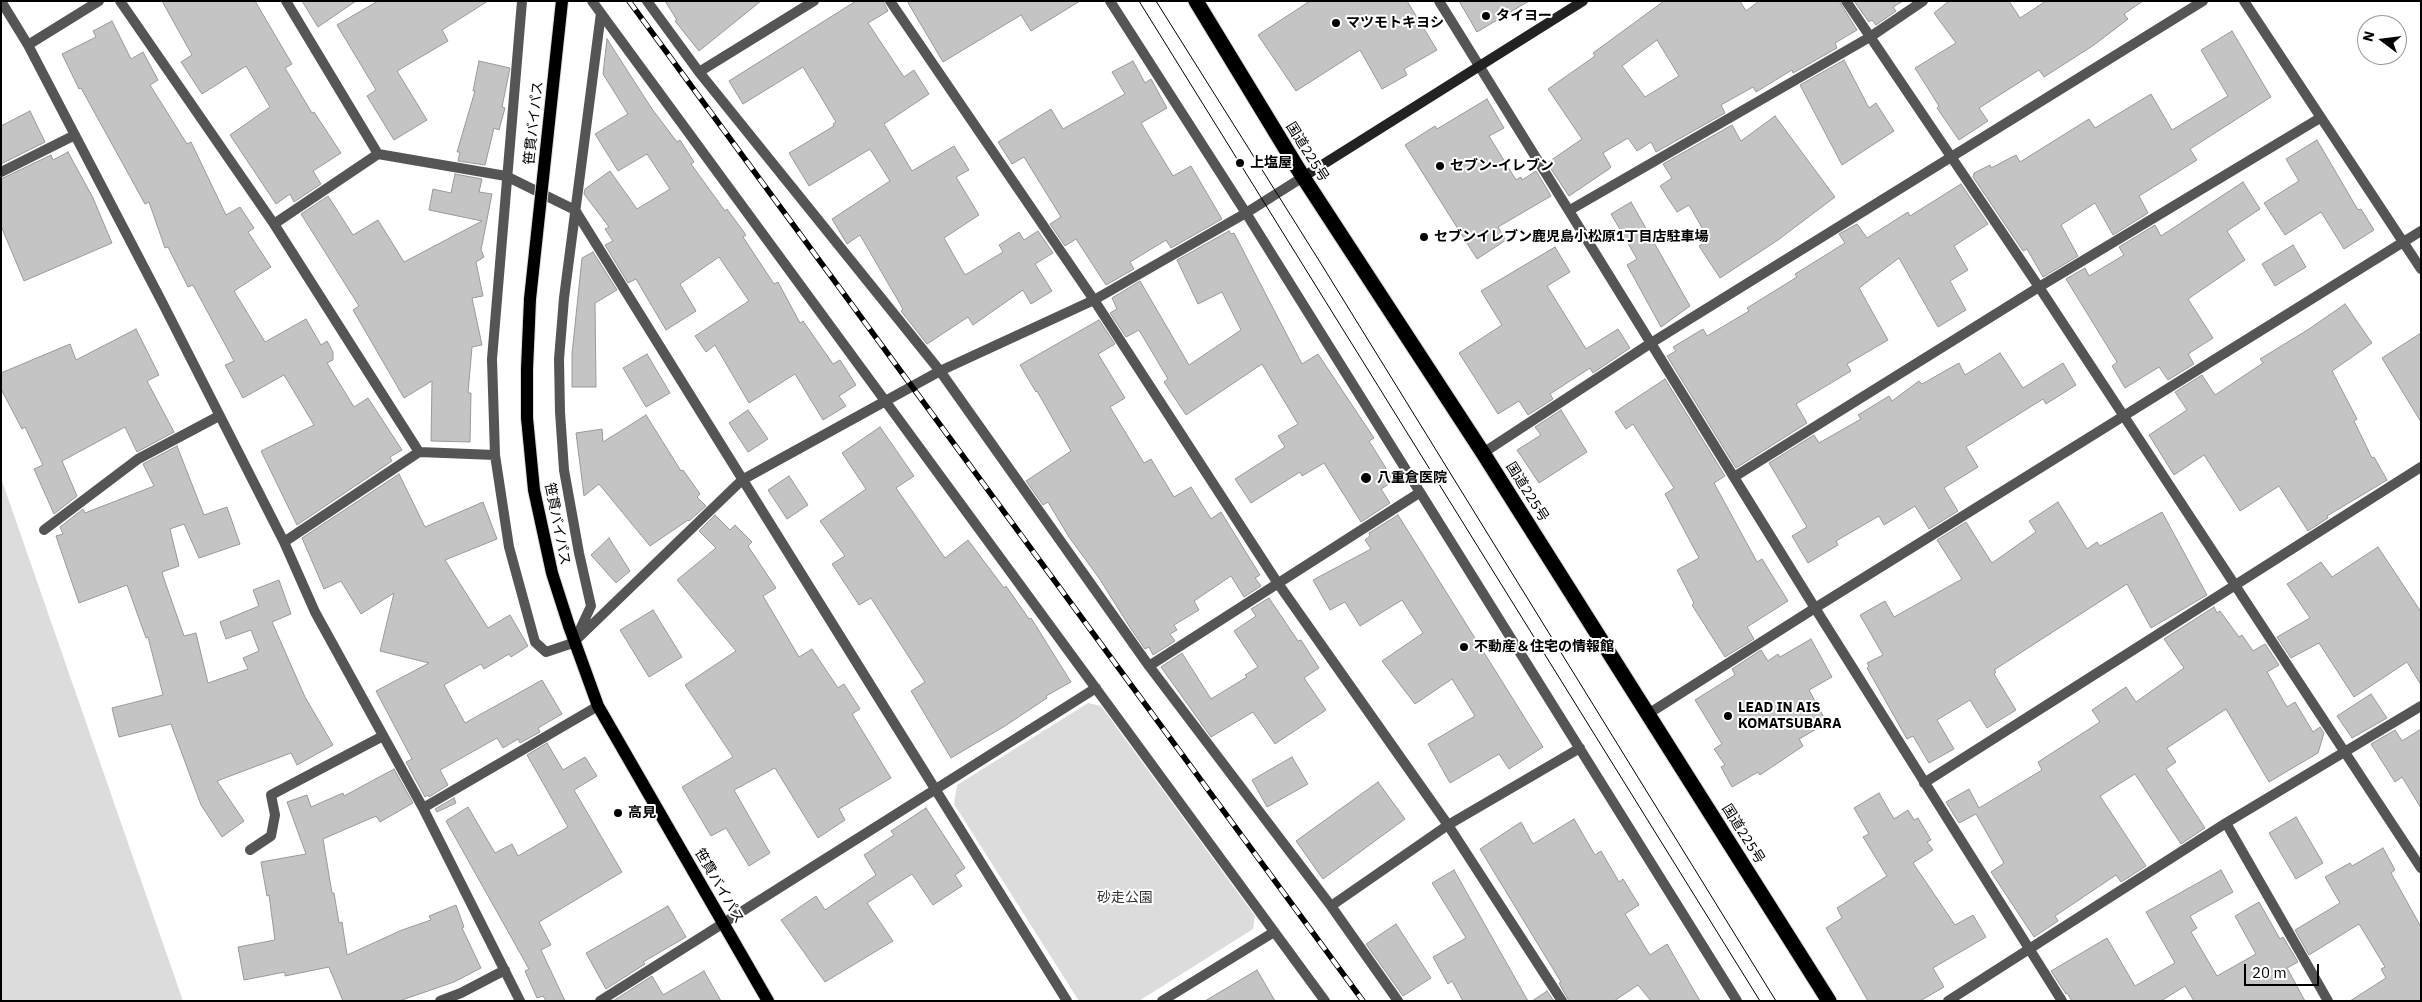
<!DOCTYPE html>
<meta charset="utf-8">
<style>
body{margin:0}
#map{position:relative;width:2422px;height:1002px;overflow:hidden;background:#fff;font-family:"IBM Plex Sans",sans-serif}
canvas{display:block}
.frame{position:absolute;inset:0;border:2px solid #000;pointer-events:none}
.north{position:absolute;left:2357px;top:15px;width:50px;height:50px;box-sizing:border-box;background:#fff;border:1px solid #999;border-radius:50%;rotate:285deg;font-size:14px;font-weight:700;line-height:20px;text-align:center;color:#000}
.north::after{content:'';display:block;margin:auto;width:18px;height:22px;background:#000;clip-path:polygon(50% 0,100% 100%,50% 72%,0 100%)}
.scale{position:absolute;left:2244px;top:964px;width:75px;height:22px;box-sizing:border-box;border:2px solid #000;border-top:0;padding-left:6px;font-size:15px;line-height:18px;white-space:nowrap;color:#000;-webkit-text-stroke:4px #fff;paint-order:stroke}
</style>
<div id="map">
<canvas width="2422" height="1002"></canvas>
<div class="frame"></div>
<div class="north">N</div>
<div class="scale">20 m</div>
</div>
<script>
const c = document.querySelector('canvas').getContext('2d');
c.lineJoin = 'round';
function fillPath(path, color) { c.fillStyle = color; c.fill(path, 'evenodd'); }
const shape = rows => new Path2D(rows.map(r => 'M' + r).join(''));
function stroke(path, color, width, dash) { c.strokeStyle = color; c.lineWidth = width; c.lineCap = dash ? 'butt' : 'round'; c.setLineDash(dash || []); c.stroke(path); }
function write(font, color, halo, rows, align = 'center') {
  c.font = font + ' "IBM Plex Sans","Noto Sans JP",sans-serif'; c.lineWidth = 4; c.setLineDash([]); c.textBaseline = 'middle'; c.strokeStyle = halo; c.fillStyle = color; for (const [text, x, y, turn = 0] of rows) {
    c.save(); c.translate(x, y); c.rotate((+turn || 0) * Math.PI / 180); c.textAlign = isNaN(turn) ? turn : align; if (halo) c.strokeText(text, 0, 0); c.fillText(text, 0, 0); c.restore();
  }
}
const green = shape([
 [1,478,183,1001,1,1001],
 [1088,703,1101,706,1255,916,1253,929,1139,1001,1079,1001,954,804,957,785]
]);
const building = shape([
 [162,1,255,1,292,64,285,68,312,113,314,112,341,153,313,171,321,184,294,202,290,194,276,204,230,135,270,107,246,66,202,94,181,62,192,55,162,1],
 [302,1,356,1,318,27,302,1],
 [378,1,488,1,442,30,448,41,397,71,427,120,394,140,367,96,376,90,337,25,378,1],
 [665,1,761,1,699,51,675,21,677,20,665,1],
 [856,1,883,1,888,11,868,23,904,77,914,70,929,94,884,124,912,171,954,146,969,170,956,177,979,215,944,238,965,275,1003,252,999,245,1019,232,1024,240,1038,231,1053,253,1035,264,1052,291,1031,304,1023,290,973,325,968,317,927,344,901,311,903,309,860,235,847,244,832,219,890,181,870,149,809,186,789,153,834,126,833,124,836,122,803,67,743,104,729,81,856,1],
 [907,1,1080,1,1031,31,1021,15,943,62,907,1],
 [1310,1,1407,1,1437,50,1404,69,1407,75,1382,89,1360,50,1296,91,1258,35,1310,1],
 [1459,1,1529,1,1477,32,1459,1],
 [1664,1,1740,1,1746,11,1759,1,1839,1,1857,30,1835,43,1837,48,1793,73,1792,70,1756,92,1753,87,1721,105,1725,113,1656,152,1651,142,1637,151,1628,138,1603,153,1611,167,1609,169,1569,196,1547,163,1582,139,1548,89,1595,56,1593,53,1664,1],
 [1657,40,1679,76,1645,97,1622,66,1657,40],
 [1854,1,1903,1,1893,7,1896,11,1876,25,1872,20,1869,22,1854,1],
 [1949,1,2009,1,2020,18,2046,1,2143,1,2124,14,2128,19,2094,45,2044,77,2039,70,1979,108,1988,121,1959,140,1937,108,1939,106,1915,68,1956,43,1934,13,1949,1],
 [112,21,131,59,143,52,158,80,150,85,187,144,191,142,226,215,240,207,254,228,248,232,271,267,234,291,265,342,306,319,321,345,327,341,333,352,333,360,327,363,354,407,368,398,402,450,390,457,392,461,297,525,261,451,314,425,284,375,243,398,225,365,234,361,193,285,188,287,168,247,165,248,149,202,145,204,81,88,79,89,62,54,96,37,93,31,112,21],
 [2232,31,2271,97,2190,149,2197,160,2139,196,2148,213,2113,235,2095,203,2061,225,2078,256,2043,277,2027,249,2023,251,1973,177,1974,173,1990,165,1991,168,2016,155,2020,162,2089,119,2095,128,2151,94,2172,130,2228,96,2201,50,2232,31],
 [607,39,652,109,677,142,680,140,694,162,691,164,725,211,727,209,746,235,743,237,774,284,778,282,800,323,803,321,833,364,840,360,856,385,839,396,846,406,823,420,795,374,749,403,715,345,706,352,695,336,749,301,719,257,680,284,696,311,666,330,636,279,628,283,605,245,613,241,605,229,609,227,584,194,585,189,610,171,637,209,670,189,647,154,618,171,595,134,628,114,603,74,607,39],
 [1844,60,1869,108,1876,103,1894,131,1842,165,1800,85,1844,60],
 [479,61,510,68,502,107,505,108,499,130,494,128,485,165,458,161,460,152,457,152,475,91,473,91,479,61],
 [1133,61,1145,83,1151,79,1167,108,1141,123,1173,176,1191,166,1222,219,1171,248,1166,240,1130,262,1134,269,1106,285,1076,239,1065,246,1050,224,1061,217,1024,157,1012,164,998,142,1051,109,1063,129,1125,94,1112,72,1133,61],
 [1487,99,1504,128,1489,136,1516,180,1521,177,1522,180,1536,171,1551,196,1498,227,1506,240,1477,259,1405,145,1435,126,1437,129,1487,99],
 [30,111,45,142,1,164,1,126,30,111],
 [1775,116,1835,197,1778,240,1720,278,1699,246,1709,240,1689,205,1677,212,1660,186,1672,178,1663,164,1732,125,1741,141,1775,116],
 [2317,140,2358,210,2361,209,2374,230,2344,249,2321,212,2285,235,2264,203,2299,181,2286,159,2317,140],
 [68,152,93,198,112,243,24,281,1,226,1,179,51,155,53,160,68,152],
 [455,174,482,179,479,192,492,194,481,250,484,257,476,262,483,296,472,298,482,345,472,347,468,393,471,393,470,442,431,441,432,381,404,398,353,310,359,306,301,214,328,196,353,235,378,220,404,262,482,221,429,210,433,189,451,193,455,174],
 [2243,182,2260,209,2227,231,2245,260,2188,299,2213,338,2188,354,2194,364,2168,380,2159,367,2125,388,2112,366,2117,362,2066,279,2085,268,2089,276,2124,255,2119,247,2155,225,2161,236,2243,182],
 [1961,184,1988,224,1954,246,1968,270,1950,281,1966,310,1938,327,1899,258,1859,288,1888,340,1847,364,1851,371,1796,404,1807,423,1736,468,1667,356,1676,351,1673,347,1703,329,1707,336,1749,311,1747,308,1797,277,1795,274,1845,243,1839,234,1857,224,1867,238,1908,212,1910,216,1961,184],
 [1631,202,1690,306,1661,327,1627,265,1637,259,1611,214,1631,202],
 [1229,231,1231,234,1234,233,1302,364,1318,354,1374,438,1369,441,1394,481,1381,489,1390,503,1361,522,1324,463,1302,476,1300,472,1251,503,1235,479,1285,447,1278,436,1298,424,1262,364,1186,415,1164,382,1168,379,1139,330,1126,337,1110,313,1117,309,1112,298,1140,281,1189,365,1241,330,1222,292,1198,304,1177,260,1229,231],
 [2293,245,2306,267,2275,286,2262,264,2293,245],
 [1555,247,1570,272,1547,286,1586,349,1618,329,1630,348,1593,373,1590,368,1550,394,1553,399,1528,415,1519,401,1498,414,1459,353,1502,325,1481,291,1555,247],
 [593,252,617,290,595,303,596,387,572,387,572,354,582,258,593,252],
 [2345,304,2372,343,2332,371,2357,419,2354,421,2372,458,2374,457,2387,480,2327,516,2328,518,2308,531,2279,486,2240,511,2204,455,2174,475,2149,435,2187,410,2175,392,2202,375,2215,395,2263,363,2260,359,2309,329,2345,304],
 [1099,320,1115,344,1098,354,1125,398,1110,407,1144,463,1151,459,1174,497,1191,487,1211,519,1221,512,1260,575,1255,578,1261,586,1244,597,1231,576,1194,601,1199,610,1174,625,1177,630,1170,634,1175,641,1153,655,1149,647,1145,649,1131,629,1099,578,1069,537,1048,502,1043,505,1026,481,1071,451,1037,391,1036,392,1020,365,1099,320],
 [136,329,159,375,147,381,174,432,137,452,125,427,62,461,77,496,54,514,34,469,43,465,25,427,22,429,1,389,1,373,70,344,76,360,136,329],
 [2421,333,2421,422,2382,358,2421,333],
 [2000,353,2023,388,2063,363,2076,385,2046,404,2043,399,1966,447,1978,467,1944,488,1958,511,1929,529,1915,506,1884,525,1879,516,1836,541,1838,545,1808,563,1792,536,1807,527,1769,463,1814,435,1819,443,1861,419,1858,415,1889,396,1892,401,1919,381,1922,384,1959,363,1965,375,2000,353],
 [647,354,670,393,646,407,623,368,647,354],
 [1665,379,1725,476,1714,483,1757,562,1762,559,1788,601,1747,627,1754,639,1725,657,1692,605,1694,603,1677,570,1699,558,1665,494,1674,488,1633,424,1626,429,1615,412,1665,379],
 [748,410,768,439,748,452,729,423,748,410],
 [1561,410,1587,452,1539,483,1517,450,1541,435,1535,427,1561,410],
 [646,415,681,471,683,470,700,494,697,497,706,506,689,521,688,520,650,546,599,484,584,496,576,433,602,429,603,442,646,415],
 [880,427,914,476,896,488,945,558,968,540,1004,588,1006,586,1029,619,1031,618,1071,682,1046,696,1047,698,1005,726,951,758,911,691,925,682,871,598,859,605,832,564,845,556,820,521,866,489,842,453,880,427],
 [177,446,204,515,227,507,240,544,199,558,184,524,170,529,179,566,162,572,164,579,184,636,196,633,208,683,248,669,243,658,259,651,251,630,226,639,220,622,259,606,253,590,279,580,291,614,272,622,305,697,333,745,297,765,291,753,217,781,244,821,222,837,201,805,171,724,119,737,112,708,163,695,148,637,146,638,127,585,79,603,56,536,63,534,60,527,83,509,85,513,154,486,143,464,177,446],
 [399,474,425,527,483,502,497,539,445,560,488,628,510,615,528,646,511,657,509,654,484,669,481,664,444,685,465,723,542,680,562,714,538,728,540,732,520,743,518,739,503,748,497,738,440,770,448,785,429,797,428,795,425,797,406,762,412,759,376,691,429,663,380,651,394,593,361,614,341,581,324,589,302,538,399,474],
 [789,476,808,505,787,519,768,490,789,476],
 [2058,502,2087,549,2097,542,2100,546,2162,512,2207,595,2151,628,2127,584,1994,670,1996,672,1994,674,2016,710,1987,728,1970,700,1937,720,1954,749,1929,763,1913,736,1907,739,1867,668,1869,666,1867,663,1883,655,1860,615,1885,601,1894,617,1962,579,1937,540,1966,522,1992,563,2036,532,2029,521,2058,502],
 [715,515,730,530,735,525,752,542,748,546,776,588,763,596,799,657,812,649,838,688,844,684,860,709,852,714,891,778,839,809,845,820,818,838,775,768,734,790,770,853,749,866,726,828,711,836,682,787,733,757,685,685,736,651,677,580,716,548,699,531,715,515],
 [1398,515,1543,747,1509,769,1499,754,1450,783,1428,744,1475,716,1452,679,1415,704,1382,661,1423,633,1402,600,1360,626,1345,602,1330,610,1313,580,1371,549,1365,540,1370,536,1369,533,1398,515],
 [609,538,630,571,616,583,591,555,609,538],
 [2378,547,2421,612,2421,685,2407,662,2354,697,2319,643,2291,658,2277,637,2310,618,2287,584,2321,562,2332,577,2378,547],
 [1269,598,1298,641,1301,640,1319,668,1304,678,1326,710,1275,744,1253,712,1211,737,1161,667,1182,653,1211,699,1247,677,1245,675,1258,667,1234,631,1256,616,1251,609,1269,598],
 [2214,607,2217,613,2220,611,2239,637,2242,635,2253,651,2265,644,2279,665,2267,672,2287,707,2295,702,2313,732,2320,727,2324,733,2318,753,2269,782,2226,709,2167,748,2176,762,2166,769,2205,828,2181,844,2135,774,2100,796,2146,866,2121,882,2116,875,2055,916,2058,921,2034,937,1991,872,2004,863,1976,814,1959,823,1946,802,1969,789,1979,808,2042,770,2038,762,2100,722,2092,710,2126,687,2136,702,2184,668,2164,639,2214,607],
 [653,610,682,657,649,677,620,630,653,610],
 [1811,639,1832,677,1809,690,1827,723,1799,739,1803,746,1760,775,1758,772,1732,787,1721,767,1725,765,1714,749,1722,744,1695,700,1735,675,1732,669,1761,650,1768,661,1778,654,1780,657,1811,639],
 [2371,694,2387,718,2352,738,2337,716,2371,694],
 [2421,729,2421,808,2402,777,2395,782,2371,744,2395,730,2402,741,2421,729],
 [547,743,563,770,585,757,597,776,574,790,622,872,539,922,551,945,541,950,565,1001,546,1001,543,996,537,998,525,971,529,969,446,821,468,807,495,853,512,844,518,856,568,827,527,755,547,743],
 [1292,757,1308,784,1267,807,1252,780,1292,757],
 [394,769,413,803,380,822,376,816,323,839,332,893,334,893,339,923,342,922,347,955,402,930,431,920,429,916,456,905,464,927,462,928,481,968,454,982,399,1001,343,1001,329,967,285,976,285,972,244,980,238,947,275,940,269,895,267,896,261,862,306,854,287,802,307,795,311,807,343,793,344,796,394,769],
 [1378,782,1405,819,1323,879,1296,841,1378,782],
 [1879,793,1894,819,1908,810,1914,820,1918,818,1931,840,1927,842,1933,850,1913,863,1955,925,1973,915,1986,937,1933,968,1944,987,1920,1001,1868,1001,1826,928,1842,918,1837,908,1887,876,1863,837,1869,834,1854,808,1879,793],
 [454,798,456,803,437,812,435,809,454,798],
 [926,808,965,868,955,875,962,886,933,905,912,874,867,903,893,941,825,982,781,920,816,896,825,910,876,875,864,855,894,835,891,831,926,808],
 [2296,817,2323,863,2296,879,2269,833,2296,817],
 [1574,819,1595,855,1601,851,1619,882,1623,879,1639,905,1625,914,1650,955,1667,944,1700,1001,1651,1001,1638,985,1614,1001,1569,1001,1559,983,1561,982,1480,849,1521,822,1533,844,1574,819],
 [2383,848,2395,870,2391,873,2421,927,2421,1001,2350,1001,2386,978,2381,969,2385,967,2359,924,2309,955,2295,930,2340,903,2325,877,2350,863,2352,866,2383,848],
 [1454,870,1528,1001,1463,1001,1452,981,1448,984,1433,957,1466,938,1432,883,1454,870],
 [2221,870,2233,892,2190,916,2197,928,2191,932,2217,976,2256,954,2235,916,2259,902,2280,939,2283,937,2298,962,2287,968,2305,1001,2194,1001,2185,986,2161,1001,2072,1001,2067,993,2066,994,2051,971,2107,938,2135,986,2175,963,2146,912,2221,870],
 [668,906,686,937,643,962,645,964,606,989,586,953,668,906],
 [1396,924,1431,978,1403,996,1366,944,1396,924],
 [1257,970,1275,1001,1205,1001,1257,970],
 [704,971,721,1001,613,1001,652,976,663,995,704,971],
 [1547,991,1554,1001,1532,1001,1547,991]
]);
const street = shape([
 [1,1,28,45,162,302,284,542,315,612,423,808,520,1001],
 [120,1,274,224,419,452],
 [286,1,378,154,506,176,575,210,1067,1001],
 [522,1,492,359,495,455,509,547,535,642,546,652,573,643,742,480,940,371,1094,300,1246,213,1303,177],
 [592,1,1325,1001],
 [647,1,699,72,940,371,1149,666,1331,906,1398,1001],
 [890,1,1094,300,1277,582,1448,825,1562,1001],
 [1110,1,1246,213,1737,1001],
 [1439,1,1815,608,2421,231],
 [1846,1,2039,287,2421,868],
 [2244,1,2421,269],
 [28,45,99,1],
 [699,72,814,1],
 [1,172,75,135],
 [1570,210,1870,37,1923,1],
 [274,224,378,154],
 [1483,453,1651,343,2203,1],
 [1734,477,2039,287,2320,118],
 [44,530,138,459,219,416],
 [284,542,419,452,495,455],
 [576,638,591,606,579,553,564,470,560,412,559,359,564,298,601,13],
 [1149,666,1419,493],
 [1648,714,1815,608,2062,1001],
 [1924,783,2421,467],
 [423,808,598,706],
 [2226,823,2328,1001],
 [250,850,271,836,275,815,271,795,383,736],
 [1331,906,1448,825,1580,748],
 [440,1001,461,993,505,970],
 [600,1001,1096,688],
 [1162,1001,1274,932],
 [1948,1001,2226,823,2421,706]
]);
const secondary = shape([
 [1303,177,1583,1]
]);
const primary = shape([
 [569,626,598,706,768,1001]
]);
const highway = shape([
 [1196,1,1303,177,1483,453,1829,1001]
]);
const tram = shape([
 [1139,1,1760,1001],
 [1156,1,1320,262,1776,1001]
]);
const rail = shape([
 [629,1,1363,1001]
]);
const primaryBridge = shape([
 [562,1,530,299,527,369,527,418,534,490,552,573,569,626]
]);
const markers = [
 [1486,16,5,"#000"],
 [1336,23,5,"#000"],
 [1240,163,5,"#000"],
 [1440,166,5,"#000"],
 [1424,237,5,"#000"],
 [1366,478,6,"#000"],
 [1464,647,5,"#000"],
 [1728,716,5,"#000"],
 [618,813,5,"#000"]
];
const poiNames = [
 ["タイヨー",1496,16],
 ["マツモトキヨシ",1346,23],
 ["上塩屋",1250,163],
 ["セブン-イレブン",1450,166],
 ["セブンイレブン鹿児島小松原1丁目店駐車場",1434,237],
 ["八重倉医院",1377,478],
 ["不動産＆住宅の情報館",1474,647],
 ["LEAD IN AIS",1738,708],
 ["KOMATSUBARA",1738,724],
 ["高見",628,813]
];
const streetNames = [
 ["笹貫バイパス",534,123,-84],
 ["国道225号",1307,152,58],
 ["国道225号",1527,492,58],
 ["笹貫バイパス",557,524,79],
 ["国道225号",1743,834,58],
 ["笹貫バイパス",719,886,60]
];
const parkNames = [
 ["砂走公園",1125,898]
];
fillPath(green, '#dcdcdc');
fillPath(building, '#c4c4c4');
stroke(building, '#999', 1);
stroke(primary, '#dbdbdb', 14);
stroke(highway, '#dbdbdb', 17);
stroke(street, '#555', 10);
stroke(secondary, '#222', 10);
stroke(primary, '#000', 12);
stroke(highway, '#000', 15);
stroke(tram, '#000', 1);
stroke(rail, '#000', 5.5);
stroke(rail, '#fff', 4, [11]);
stroke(primaryBridge, '#dbdbdb', 14, []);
stroke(primaryBridge, '#000', 12);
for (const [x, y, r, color] of markers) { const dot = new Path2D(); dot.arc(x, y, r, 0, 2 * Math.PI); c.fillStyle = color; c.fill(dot); stroke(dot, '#fff', 2); }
write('bold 14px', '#000', '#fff', poiNames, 'left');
write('14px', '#000', '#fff', streetNames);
write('14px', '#333', '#fff', parkNames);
</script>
